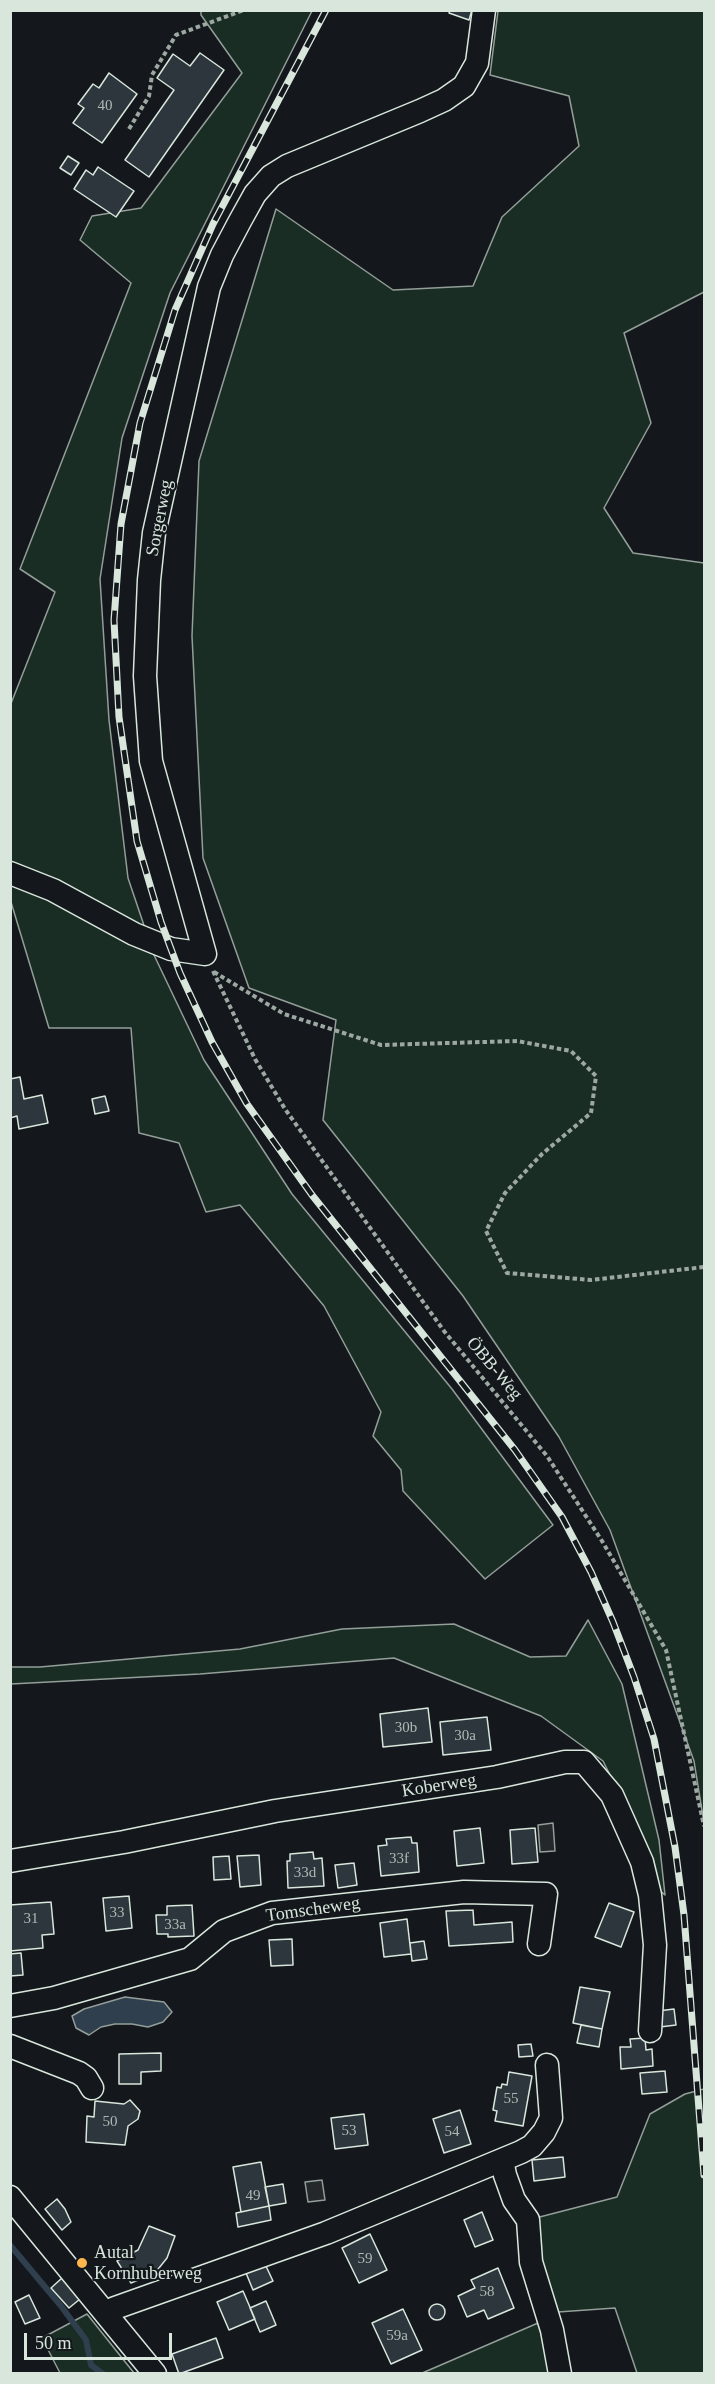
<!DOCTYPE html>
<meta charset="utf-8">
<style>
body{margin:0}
#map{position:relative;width:715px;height:2384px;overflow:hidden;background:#14181c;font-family:Georgia,serif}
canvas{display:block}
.frame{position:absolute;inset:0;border:12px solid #d8e6dc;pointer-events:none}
.scale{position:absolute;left:24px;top:2333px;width:148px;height:27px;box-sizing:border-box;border:3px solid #d8e6dc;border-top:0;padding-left:8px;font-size:18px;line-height:21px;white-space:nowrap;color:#d8e6dc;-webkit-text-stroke:4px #14181c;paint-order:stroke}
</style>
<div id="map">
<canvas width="715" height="2384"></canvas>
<div class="frame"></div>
<div class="scale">50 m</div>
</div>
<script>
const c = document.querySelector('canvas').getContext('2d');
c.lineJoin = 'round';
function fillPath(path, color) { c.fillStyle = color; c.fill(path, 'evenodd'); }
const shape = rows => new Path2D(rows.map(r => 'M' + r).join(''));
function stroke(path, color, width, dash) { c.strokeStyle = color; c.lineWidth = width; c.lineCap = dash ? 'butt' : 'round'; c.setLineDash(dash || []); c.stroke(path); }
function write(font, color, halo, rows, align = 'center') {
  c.font = font + ' Georgia,serif'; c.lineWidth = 4.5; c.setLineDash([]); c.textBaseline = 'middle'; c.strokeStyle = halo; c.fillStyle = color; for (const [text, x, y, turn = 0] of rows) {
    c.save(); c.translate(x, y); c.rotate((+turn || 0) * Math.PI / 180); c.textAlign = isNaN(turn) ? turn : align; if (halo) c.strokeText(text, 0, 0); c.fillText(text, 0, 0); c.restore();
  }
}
const green = shape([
 [201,11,312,11,170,293,122,438,100,579,109,720,128,878,154,955,204,1060,292,1194,452,1389,553,1525,485,1579,403,1491,401,1470,373,1436,381,1412,324,1306,240,1205,206,1212,179,1143,139,1133,131,1028,49,1028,11,902,10,706,55,592,20,569,131,283,80,240,92,216,141,208,242,73,201,15,201,11],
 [498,11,704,11,704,292,624,333,651,423,604,508,633,553,704,563,704,1823,694,1761,610,1530,559,1437,463,1296,323,1120,336,1020,249,988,203,858,192,636,199,461,276,209,393,290,473,286,502,217,579,146,569,96,490,75,498,11],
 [588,1620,622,1684,659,1840,665,1895,649,1881,645,1844,603,1761,541,1716,394,1658,200,1674,11,1684,11,1667,40,1667,240,1649,342,1629,454,1624,530,1657,566,1656,588,1620],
 [704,2089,704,2373,637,2373,615,2308,558,2312,528,2220,617,2197,650,2114,685,2094,704,2089],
 [87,2314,134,2373,60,2373,42,2338,87,2314],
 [538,2323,552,2373,420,2374,538,2323]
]);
const parking = shape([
 [553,1823,555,1851,540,1852,538,1825,553,1823],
 [322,2180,325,2200,308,2202,305,2182,322,2180]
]);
const water = shape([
 [125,1997,164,2002,172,2012,163,2022,148,2027,132,2024,115,2024,101,2027,89,2035,76,2028,72,2016,84,2009,125,1997]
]);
const stream = shape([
 [10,2245,61,2306,86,2340,91,2365,103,2374]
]);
const building = shape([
 [450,10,472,10,469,20,449,13,450,10],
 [200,53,224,70,149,177,125,160,174,90,157,78,173,54,190,66,200,53],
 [109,73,137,94,102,143,73,123,84,108,78,104,93,84,99,88,109,73],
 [68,156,79,163,71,175,60,168,68,156],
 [98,167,134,191,116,217,74,189,86,170,93,175,98,167],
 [20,1077,24,1099,42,1095,48,1123,19,1129,17,1116,10,1118,10,1079,20,1077],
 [105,1096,109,1111,95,1114,92,1099,105,1096],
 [428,1708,432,1742,383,1747,380,1714,428,1708],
 [487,1717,491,1750,443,1755,440,1722,487,1717],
 [480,1828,484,1863,457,1866,454,1831,480,1828],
 [535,1828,538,1862,512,1864,510,1830,535,1828],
 [411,1837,412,1843,417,1843,419,1872,381,1876,378,1846,387,1845,386,1839,411,1837],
 [313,1852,314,1859,322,1858,324,1886,288,1888,287,1861,290,1861,290,1854,313,1852],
 [259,1855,261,1885,240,1887,237,1856,259,1855],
 [229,1856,231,1879,214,1880,213,1857,229,1856],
 [354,1863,357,1885,338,1888,335,1865,354,1863],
 [129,1896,132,1928,106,1931,103,1898,129,1896],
 [51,1902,54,1934,42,1935,43,1948,10,1951,10,1905,51,1902],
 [609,1903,634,1912,621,1947,595,1937,609,1903],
 [192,1905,194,1936,168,1937,168,1934,157,1934,156,1915,167,1915,167,1906,192,1905],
 [473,1910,474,1925,512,1922,513,1942,449,1946,446,1911,473,1910],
 [407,1919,411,1954,384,1957,380,1923,407,1919],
 [292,1939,293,1965,271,1966,269,1940,292,1939],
 [424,1941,427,1959,412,1961,410,1943,424,1941],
 [21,1953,23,1975,10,1976,10,1954,21,1953],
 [580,1987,610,1992,602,2029,573,2023,580,1987],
 [674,2009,676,2025,660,2027,658,2011,674,2009],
 [581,2025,602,2029,599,2047,577,2043,581,2025],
 [645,2038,646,2050,652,2049,653,2066,621,2069,620,2047,631,2047,630,2039,645,2038],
 [531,2044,533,2056,519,2057,518,2045,531,2044],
 [161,2053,161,2071,141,2072,141,2084,119,2084,119,2054,161,2053],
 [665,2071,667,2092,642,2094,640,2073,665,2071],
 [509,2072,532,2076,523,2126,495,2121,497,2111,493,2110,497,2087,501,2088,502,2084,507,2085,509,2072],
 [130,2100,140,2111,138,2119,128,2126,125,2145,86,2142,87,2116,94,2117,95,2101,124,2104,130,2100],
 [460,2110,471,2144,444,2153,433,2119,460,2110],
 [364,2114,368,2145,335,2149,331,2118,364,2114],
 [563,2157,565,2177,534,2181,532,2160,563,2157],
 [261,2162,269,2206,241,2212,233,2167,261,2162],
 [283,2184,286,2203,269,2206,265,2187,283,2184],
 [57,2199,65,2209,71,2222,62,2230,45,2209,57,2199],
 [269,2206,271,2220,238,2227,236,2213,269,2206],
 [482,2212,493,2240,475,2247,464,2220,482,2212],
 [149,2226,175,2236,167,2258,155,2273,131,2283,117,2261,138,2250,149,2226],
 [370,2234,387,2270,359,2283,342,2248,370,2234],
 [265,2264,273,2281,253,2290,246,2273,265,2264],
 [498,2268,514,2308,488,2319,484,2310,467,2317,458,2296,475,2288,471,2280,498,2268],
 [62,2278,80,2299,69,2308,51,2288,62,2278],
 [243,2291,255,2319,229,2330,217,2302,243,2291],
 [29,2295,40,2318,25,2324,15,2302,29,2295],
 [266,2301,276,2325,260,2332,250,2308,266,2301],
 '429 2312a8 8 0 1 1 16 0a8 8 0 1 1-16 0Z',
 [403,2309,422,2350,391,2364,372,2323,403,2309],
 [216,2338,223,2358,179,2374,172,2354,216,2338]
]);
const path = shape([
 [129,129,149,96,152,75,176,35,244,10],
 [213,971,255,1059,285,1109,444,1331,547,1456,602,1541,666,1650,704,1826],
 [214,972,284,1014,381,1045,517,1041,571,1051,596,1076,591,1113,542,1154,505,1193,486,1231,507,1273,591,1280,704,1267]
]);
const minor = shape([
 [10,873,53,890,134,934,171,949,205,954,151,761,145,676,149,580,154,533,209,287,222,255,240,221,255,194,271,176,287,166,420,111,444,100,464,86,477,63,484,10],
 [10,1861,124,1842,275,1811,497,1777,565,1762,584,1762,612,1795,642,1862,650,1895,655,1945,650,2031],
 [10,2006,54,1998,190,1959,224,1931,272,1913,464,1892,546,1894,539,1944],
 [10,2046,79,2073,86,2078,92,2088],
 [502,2160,505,2175,514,2200,528,2220,531,2262,552,2330,560,2374],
 [10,2197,155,2374],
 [106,2314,115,2308,326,2233,521,2152,532,2146,544,2132,551,2118,547,2065]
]);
const rail = shape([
 [326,10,213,224,175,310,140,423,121,524,114,620,119,717,137,841,161,922,180,973,212,1042,247,1104,312,1195,515,1450,562,1517,591,1572,613,1622,634,1677,654,1739,675,1847,684,1915,704,2175]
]);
const markers = [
 [82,2263,6,"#ffb74d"]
];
const numberNames = [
 ["40",105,106],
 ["30b",406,1728],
 ["30a",465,1736],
 ["33f",399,1859],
 ["33d",305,1873],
 ["33",117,1913],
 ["31",31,1919],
 ["33a",175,1925],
 ["55",511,2099],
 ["50",110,2122],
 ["53",349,2131],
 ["54",452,2132],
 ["49",253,2196],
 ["59",365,2259],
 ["58",487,2292],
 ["59a",397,2336]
];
const streetNames = [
 ["Sorgerweg",160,518,-79],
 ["ÖBB-Weg",494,1369,50],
 ["Koberweg",439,1786,-9],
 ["Tomscheweg",313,1910,-8]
];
const poiNames = [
 ["Autal",94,2253],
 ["Kornhuberweg",94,2274]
];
fillPath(green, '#1a2d24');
stroke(green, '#939e99', 1.5);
fillPath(parking, '#24282b');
stroke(parking, '#939e99', 1.5);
fillPath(water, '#2f3f4d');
stroke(water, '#939e99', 1.5);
stroke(stream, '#2f3f4d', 6);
fillPath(building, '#2c363c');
stroke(building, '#d8e6dc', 1.5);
stroke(minor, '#d8e6dc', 25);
stroke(path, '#9da8a2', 4, [4.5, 3]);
stroke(minor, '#14181c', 22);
stroke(rail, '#d8e6dc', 7);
stroke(rail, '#14181c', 4.5, [14]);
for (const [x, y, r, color] of markers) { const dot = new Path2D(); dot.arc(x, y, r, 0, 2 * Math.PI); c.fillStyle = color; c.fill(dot); stroke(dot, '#14181c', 2); }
write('15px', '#adbab4', null, numberNames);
write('18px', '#d8e6dc', '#14181c', streetNames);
write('18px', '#d8e6dc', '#14181c', poiNames, 'left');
</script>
